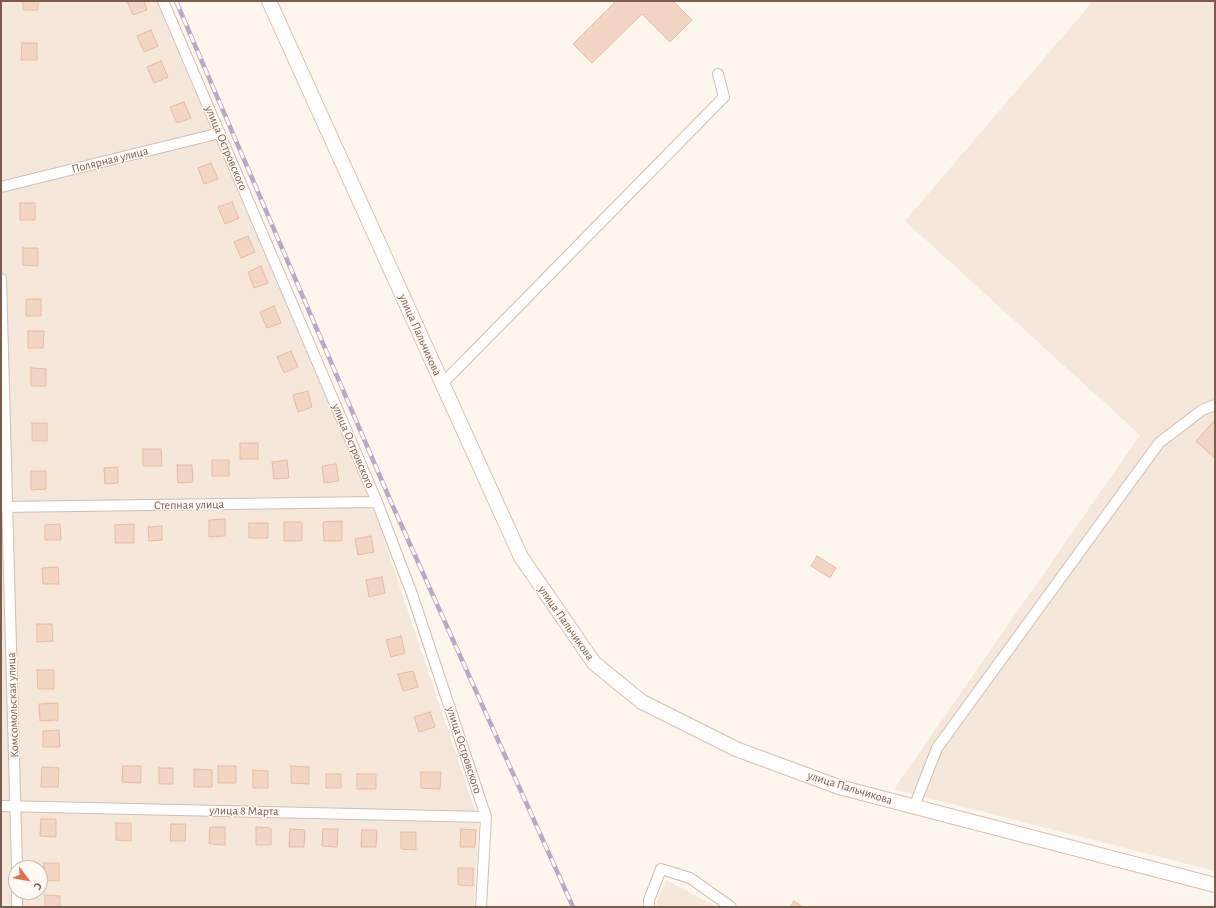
<!DOCTYPE html>
<meta charset="utf-8">
<style>
body{margin:0}
#map{position:relative;width:1216px;height:908px;overflow:hidden;background:#fdf6ec;font-family:"Alegreya Sans",sans-serif}
canvas{display:block}
.frame{position:absolute;inset:0;border:2px solid #7a5c4d;pointer-events:none}
.north{position:absolute;left:8px;top:860px;width:40px;height:40px;box-sizing:border-box;background:#fffaf3;border:1px solid #cabbb1;border-radius:50%;rotate:122deg;font-size:11px;font-weight:700;line-height:16px;text-align:center;color:#7a5c4d}
.north::after{content:'';display:block;margin:auto;width:14px;height:18px;background:#e76f51;clip-path:polygon(50% 0,100% 100%,50% 72%,0 100%)}
</style>
<div id="map">
<canvas width="1216" height="908"></canvas>
<div class="frame"></div>
<div class="north">С</div>
</div>
<script>
const c = document.querySelector('canvas').getContext('2d');
c.lineJoin = 'round';
function fillPath(path, color) { c.fillStyle = color; c.fill(path, 'evenodd'); }
const shape = rows => new Path2D(rows.map(r => 'M' + r).join(''));
function stroke(path, color, width, dash) { c.strokeStyle = color; c.lineWidth = width; c.lineCap = dash ? 'butt' : 'round'; c.setLineDash(dash || []); c.stroke(path); }
function write(font, color, halo, rows, align = 'center') {
  c.font = font + ' "Alegreya Sans",sans-serif'; c.lineWidth = 3; c.setLineDash([]); c.textBaseline = 'middle'; c.strokeStyle = halo; c.fillStyle = color; for (const [text, x, y, turn = 0] of rows) {
    c.save(); c.translate(x, y); c.rotate((+turn || 0) * Math.PI / 180); c.textAlign = isNaN(turn) ? turn : align; if (halo) c.strokeText(text, 0, 0); c.fillText(text, 0, 0); c.restore();
  }
}
const residential = shape([
 [1,1,157,1,374,510,479,822,474,907,1,907],
 [16,868,40,868,40,892,16,892],
 [1093,1,1215,1,1215,871,894,789,1140,435,905,221],
 [666,880,708,902,716,907,657,907,657,902]
]);
const building = shape([
 [23,1,38,1,38,10,23,10,23,1],
 [127,1,144,1,147,10,133,15,127,1],
 [616,1,673,1,692,20,670,42,642,14,592,63,573,44,616,1],
 [151,30,158,46,144,52,137,36,151,30],
 [22,43,37,43,37,60,21,60,22,43],
 [161,61,168,77,154,83,147,67,161,61],
 [184,102,191,118,177,123,170,107,184,102],
 [211,163,218,179,204,184,198,168,211,163],
 [232,202,239,218,225,224,218,207,232,202],
 [20,203,35,203,35,220,20,220,20,203],
 [248,236,255,252,241,258,234,242,248,236],
 [23,248,38,248,38,266,23,265,23,248],
 [261,266,268,283,254,288,248,272,261,266],
 [26,299,41,299,41,316,26,316,26,299],
 [274,306,281,323,267,328,260,312,274,306],
 [28,331,44,331,43,348,28,348,28,331],
 [291,351,298,367,284,373,277,357,291,351],
 [31,368,46,369,46,386,31,386,31,368],
 [308,391,312,407,298,412,293,395,308,391],
 [1213,422,1215,424,1215,458,1196,441,1213,422],
 [32,423,47,423,47,441,32,441,32,423],
 [240,443,258,443,258,459,240,459,240,443],
 [143,449,161,449,162,466,143,466,143,449],
 [212,460,229,460,229,476,212,476,212,460],
 [287,460,289,478,274,479,272,462,287,460],
 [336,464,339,481,324,483,322,466,336,464],
 [177,465,192,465,193,482,178,483,177,465],
 [118,467,118,483,105,484,104,468,118,467],
 [31,471,46,471,46,489,31,490,31,471],
 [225,519,225,536,209,537,209,520,225,519],
 [342,521,342,541,324,541,323,522,342,521],
 [284,522,302,522,302,541,284,541,284,522],
 [249,523,268,523,268,538,249,538,249,523],
 [60,524,61,540,45,540,45,525,60,524],
 [134,524,134,543,115,543,115,525,134,524],
 [162,526,162,540,149,541,148,527,162,526],
 [371,536,374,552,358,555,355,539,371,536],
 [817,556,836,568,830,578,811,566,817,556],
 [58,567,59,584,43,584,42,568,58,567],
 [382,577,385,593,369,597,366,580,382,577],
 [37,624,52,624,53,641,37,642,37,624],
 [401,636,405,653,391,657,386,640,401,636],
 [37,670,54,670,54,689,38,689,37,670],
 [413,671,418,687,403,691,398,674,413,671],
 [58,703,58,720,40,721,39,704,58,703],
 [430,712,435,727,419,732,414,717,430,712],
 [59,730,60,747,43,747,43,731,59,730],
 [123,766,141,766,141,783,122,782,123,766],
 [218,766,236,766,236,783,218,783,218,766],
 [291,766,309,767,309,784,291,783,291,766],
 [42,767,59,768,58,787,41,787,42,767],
 [159,768,173,768,173,784,159,784,159,768],
 [194,769,212,770,212,787,194,787,194,769],
 [253,770,268,771,268,788,253,788,253,770],
 [421,772,441,772,440,789,421,788,421,772],
 [326,774,341,774,341,788,326,788,326,774],
 [357,774,376,774,376,789,357,789,357,774],
 [41,819,56,819,56,837,40,836,41,819],
 [116,823,131,823,131,841,116,840,116,823],
 [171,824,186,824,185,841,170,841,171,824],
 [210,827,225,827,225,845,209,844,210,827],
 [256,827,271,828,271,845,256,845,256,827],
 [290,829,305,830,304,847,289,847,290,829],
 [323,829,338,829,337,847,322,846,323,829],
 [461,829,476,830,475,847,460,847,461,829],
 [362,830,377,830,376,847,361,847,362,830],
 [401,832,416,832,416,850,401,849,401,832],
 [44,863,59,863,59,881,44,880,44,863],
 [458,868,473,868,473,886,458,885,458,868],
 [45,895,60,896,60,907,45,907,45,895],
 [794,901,803,907,790,907,794,901]
]);
const street = shape([
 [163,1,377,502,412,594,486,817,481,907],
 [1,187,220,133],
 [1,279,17,868],
 [442,384,724,97,718,74],
 [1,507,377,502],
 [1,806,486,817],
 [914,807,937,748,1159,443,1202,410,1215,405],
 [17,892,17,907],
 [649,907,649,900,661,869,690,878,731,907]
]);
const secondary = shape([
 [269,1,521,557,594,663,642,702,736,749,839,787,1215,885]
]);
const rail = shape([
 [176,1,391,502,573,907]
]);
const streetNames = [
 ["улица Островского",226,148,67],
 ["Полярная улица",110,160,-14],
 ["улица Пальчикова",420,335,66],
 ["улица Островского",353,446,67],
 ["Степная улица",189,505,-1],
 ["улица Пальчикова",566,623,55],
 ["Комсомольская улица",13,705,-92],
 ["улица Островского",464,750,72],
 ["улица Пальчикова",850,788,17],
 ["улица 8 Марта",244,811,1]
];
fillPath(residential, '#f5e8da');
fillPath(building, '#f3d5c3');
stroke(building, '#e6bba3', 1);
stroke(street, '#d1beb0', 12);
stroke(secondary, '#d6c0b0', 16);
stroke(street, '#fff', 10);
stroke(secondary, '#fff', 14);
stroke(rail, '#b9a8c9', 4.5);
stroke(rail, '#fffaf3', 3, [9]);
write('12px', '#7a5c4d', '#fffaf3', streetNames);
</script>
